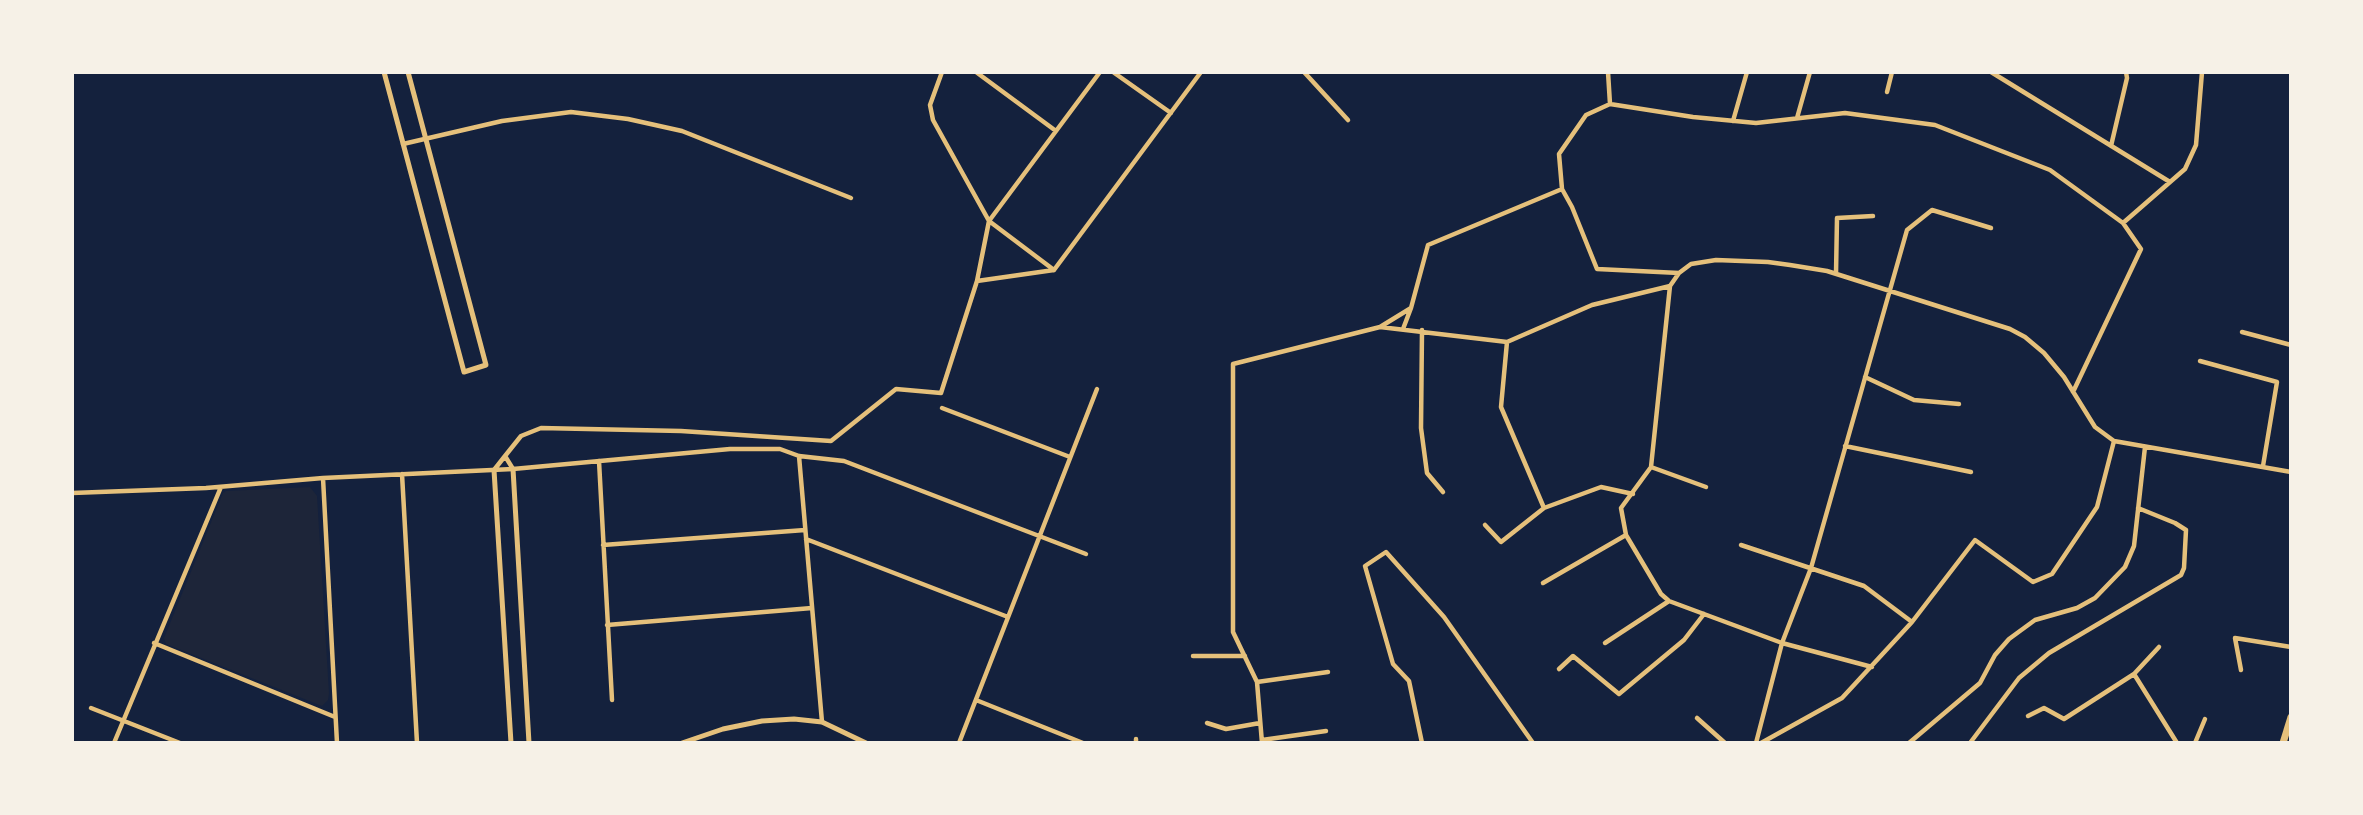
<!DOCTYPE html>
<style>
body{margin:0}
#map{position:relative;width:2363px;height:815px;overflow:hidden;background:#14213d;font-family:Commissioner,sans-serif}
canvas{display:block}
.frame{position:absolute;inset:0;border:74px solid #f6f1e7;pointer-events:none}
</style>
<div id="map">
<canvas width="2363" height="815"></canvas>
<div class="frame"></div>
</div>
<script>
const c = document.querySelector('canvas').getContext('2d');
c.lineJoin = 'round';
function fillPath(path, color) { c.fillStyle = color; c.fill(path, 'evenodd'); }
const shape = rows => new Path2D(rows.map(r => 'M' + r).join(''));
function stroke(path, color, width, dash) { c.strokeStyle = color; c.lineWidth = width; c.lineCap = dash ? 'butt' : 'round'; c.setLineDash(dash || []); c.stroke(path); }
const green = shape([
 [310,487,317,496,329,693,328,700,322,706,166,644,164,638,223,493,226,491]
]);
const minor = shape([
 [942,72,930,105,933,120,989,221,1054,270,1201,72],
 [976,72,1056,131],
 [1113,72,1171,113],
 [1304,72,1348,120],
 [1608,72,1610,104],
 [1991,72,2170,182],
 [1887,92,1892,72],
 [1797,118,1810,72],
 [1733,121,1747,72],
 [403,144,502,121,571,112,628,119,682,131,851,198],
 [2111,146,2127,78,2126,72],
 [2123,223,2185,169,2196,145,2202,72],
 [1679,273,1597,269,1572,207,1562,189,1559,154,1586,115,1610,104,1693,117,1756,123,1845,113,1935,125,2050,170,2123,223,2141,249,2073,392],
 [1836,274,1837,218,1873,216],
 [977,281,1054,270],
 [1670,286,1651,467,1621,508,1626,535,1661,594,1669,601,1782,643,1872,667],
 [1380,327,1507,342,1592,305,1670,286,1679,273,1691,264,1716,260,1768,262,1790,265,1827,271,2010,329,2025,337,2044,353,2064,377,2095,427,2114,441,2291,472],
 [1403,329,1411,308],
 [1422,330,1421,428,1427,473,1443,492],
 [2242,332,2291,345],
 [1507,342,1501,407,1544,508],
 [2200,361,2277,382,2263,466],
 [1865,377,1914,400,1959,404],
 [942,408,1070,457],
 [1845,446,1971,472],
 [799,456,822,722],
 [599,461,612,700],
 [1651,467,1706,487],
 [513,469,505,456,521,436,541,428,681,431,831,441,896,389,941,393,977,281,989,221,1100,72],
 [494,470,505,456],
 [402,474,417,743],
 [323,478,337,743],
 [72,493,206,488,323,478,513,469,730,449,780,449,799,456,844,461,1086,554],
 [1485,525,1501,542,1544,508,1601,487,1633,494],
 [806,539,1008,617],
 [603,545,805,530],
 [1741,545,1864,586,1912,622],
 [1543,583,1626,535],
 [607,625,812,608],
 [154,643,335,717],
 [1605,643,1669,601],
 [1193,656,1245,656],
 [1559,669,1573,656,1619,694,1684,640,1704,614],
 [2241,670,2235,638,2291,647],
 [2134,674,2159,647],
 [1257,682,1328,672],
 [976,700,1083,743],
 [91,708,180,743],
 [2028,716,2044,708,2064,719,2134,674,2177,743],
 [1697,718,1725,743],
 [1207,723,1226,729,1260,723],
 [1136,739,1136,743],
 [1262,740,1326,731],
 [114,743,221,487],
 [959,743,1097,389],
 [1262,743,1257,682,1233,632,1233,364,1380,327,1411,308,1428,245,1562,189],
 [1422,743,1409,681,1393,664,1365,566,1386,552,1444,617,1533,743],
 [1756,743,1782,643,1811,568,1907,230,1932,210,1991,228],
 [1761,743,1842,698,1912,622,1975,540,2033,582,2052,574,2097,507,2114,441],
 [1909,743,1980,683,1995,655,2009,639,2035,620,2077,608,2095,598,2125,567,2134,546,2145,447],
 [1970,743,2019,678,2049,653,2181,575,2184,568,2186,530,2175,523,2138,508],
 [2195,743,2205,719]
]);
const tertiary = shape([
 [384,72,464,372,486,365,408,72],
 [513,469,529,743],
 [494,470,511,743],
 [682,743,723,729,762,721,794,719,822,722,866,743]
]);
const primary = shape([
 [2283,743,2291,717]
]);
fillPath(green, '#1d2539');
stroke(minor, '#e5c07b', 4.5);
stroke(tertiary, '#e5c07b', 5);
stroke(primary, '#e5c07b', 7);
</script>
